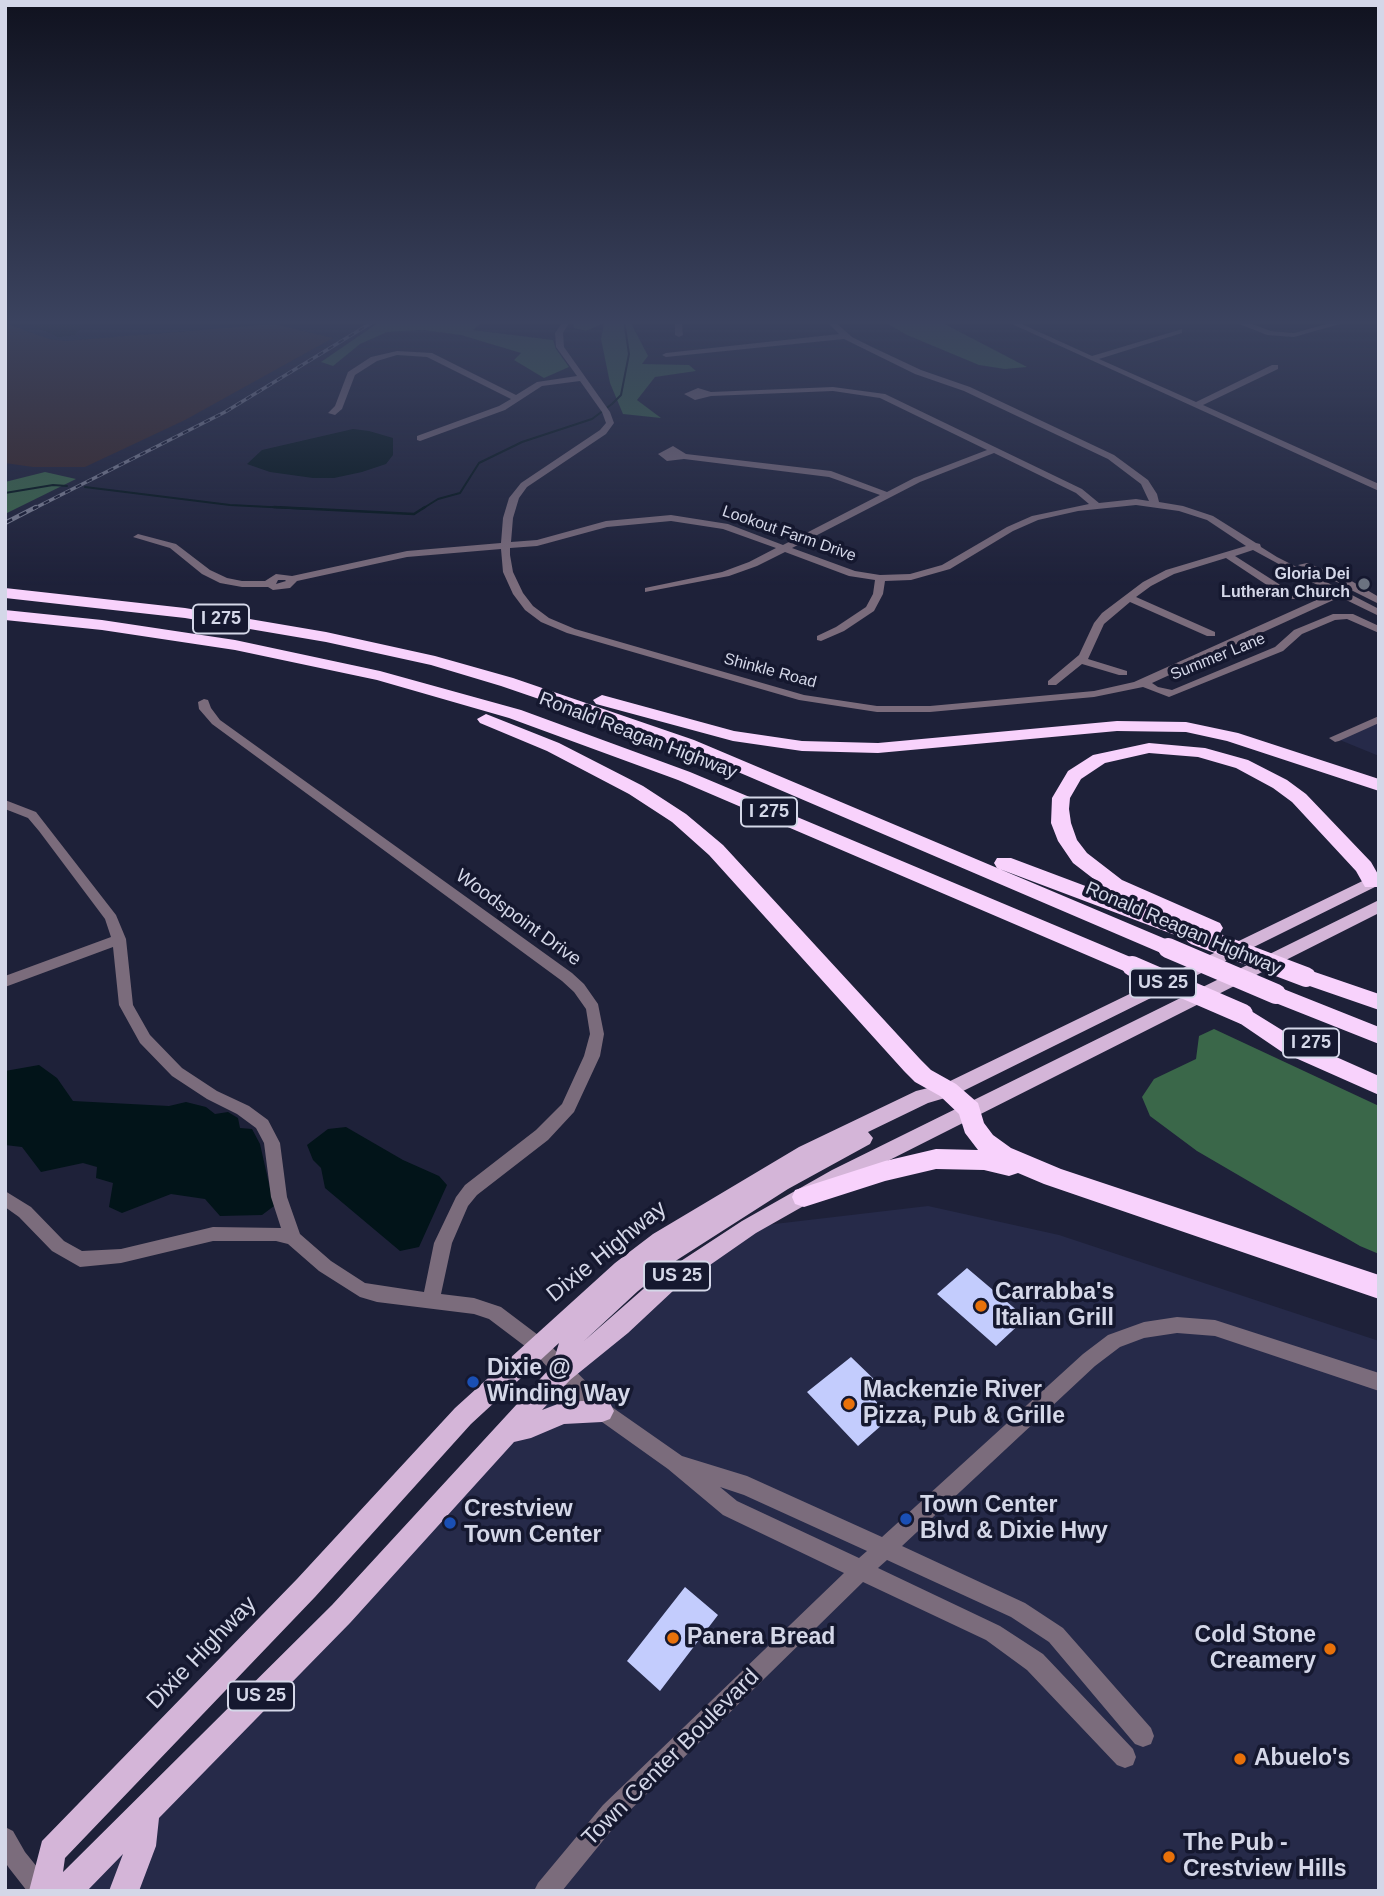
<!DOCTYPE html>
<style>
body{margin:0}
#map{position:relative;width:1384px;height:1896px;overflow:hidden;background:#1e2139;font-family:Helvetica,sans-serif}
canvas{display:block}
.frame{position:absolute;inset:0;border:7px solid #d4d7e8;pointer-events:none}
</style>
<div id="map">
<canvas width="1384" height="1896"></canvas>
<div class="frame"></div>
</div>
<script>
const c = document.querySelector('canvas').getContext('2d');
c.lineJoin = 'round';
function fillPath(path, color) { c.fillStyle = color; c.fill(path, 'evenodd'); }
const shape = rows => new Path2D(rows.map(r => 'M' + r).join(''));
function stroke(path, color, width, dash) { c.strokeStyle = color; c.lineWidth = width; c.lineCap = dash ? 'butt' : 'round'; c.setLineDash(dash || []); c.stroke(path); }
function write(font, color, halo, rows, align = 'center') {
  c.font = font + ' Helvetica,sans-serif'; c.lineWidth = 7; c.setLineDash([]); c.textBaseline = 'middle'; c.strokeStyle = halo; c.fillStyle = color; for (const [text, x, y, turn = 0] of rows) {
    c.save(); c.translate(x, y); c.rotate((+turn || 0) * Math.PI / 180); c.textAlign = isNaN(turn) ? turn : align; if (halo) c.strokeText(text, 0, 0); c.fillText(text, 0, 0); c.restore();
  }
}
const built = shape([
 [1379,719,1379,756,1335,738],
 [928,1206,1059,1235,1379,1341,1379,1891,51,1891,562,1372,749,1227]
]);
const industrial = shape([
 [5,323,49,339,65,341,274,324,333,338,185,420,85,467,33,467,5,463]
]);
const forest = shape([
 [382,320,484,320,473,330,553,340,556,349,569,367,544,378,514,360,521,353,461,335,423,330,387,332,360,344,333,366,321,362],
 [572,320,633,320,632,325,648,356,642,364,689,365,696,371,655,377,637,400,661,418,623,414,610,383,601,339,604,323,586,331,574,328],
 [881,320,937,320,1027,367,1005,369,979,365,907,335],
 [45,472,76,479,5,514,5,482],
 [1214,1029,1379,1106,1379,1254,1360,1246,1197,1151,1150,1116,1142,1097,1154,1079,1196,1059,1199,1036]
]);
const water = shape([
 [22,320,86,320,75,335,58,337],
 [353,429,369,431,393,438,393,455,386,464,362,472,334,478,313,478,270,472,247,464,262,450],
 [39,1065,57,1078,73,1101,169,1106,186,1102,206,1107,215,1114,228,1112,238,1118,240,1128,252,1129,260,1144,274,1206,262,1215,220,1216,205,1199,171,1194,122,1213,109,1207,113,1183,96,1178,97,1167,83,1163,41,1172,22,1147,5,1145,5,1071],
 [346,1127,403,1160,439,1176,447,1185,419,1247,400,1251,325,1188,321,1168,313,1160,307,1145,328,1129]
]);
const streamFar1 = shape([
 [85,487,230,505,310,509],
 [5,493,53,485,67,486],
 [422,509,438,499,460,493,479,463,522,442,592,419,612,404,621,395,629,354,624,320]
]);
const stream = shape([
 [274,507,414,514,425,507]
]);
const building = shape([
 [967,1268,1026,1318,996,1346,937,1294],
 [851,1357,878,1383,867,1392,891,1417,858,1446,807,1392],
 [685,1587,718,1615,660,1691,627,1661]
]);
const minor = shape([
 [564,320,571,320,563,333,564,347,610,412,614,423,606,434,527,487,519,498,513,518,511,542,537,540,606,521,671,515,728,524,783,545,880,495,829,477,684,459,667,461,658,454,673,446,686,454,831,471,887,492,914,478,987,450,880,398,833,391,711,396,695,400,684,394,698,388,711,392,833,387,885,394,1082,489,1099,503,1136,499,1149,501,1141,484,1108,459,964,391,915,374,844,339,666,357,662,355,666,353,839,334,825,320,833,320,852,337,872,347,921,370,970,387,1114,455,1148,480,1157,494,1159,502,1183,506,1213,516,1256,543,1260,544,1261,547,1277,557,1340,589,1346,586,1298,565,1307,563,1348,579,1379,597,1379,604,1353,591,1348,593,1379,609,1379,616,1340,597,1152,683,1158,687,1172,690,1275,647,1294,630,1333,614,1353,614,1379,626,1379,633,1347,619,1335,620,1302,634,1283,651,1169,697,1143,687,1094,697,930,712,877,712,799,700,567,633,541,622,525,610,513,594,503,572,501,549,407,557,297,581,290,588,273,590,268,587,242,587,220,583,202,574,170,548,133,537,138,534,176,544,210,570,227,578,242,581,265,581,276,574,292,576,407,551,501,543,503,518,509,498,521,483,600,430,606,423,602,412,580,381,542,386,505,410,420,441,417,440,417,436,499,406,511,399,427,357,397,355,377,361,355,375,342,409,335,415,328,413,335,406,348,372,371,357,397,351,432,353,516,395,537,382,577,376,556,347,555,333,564,320],
 [994,453,1076,493,1089,504,1032,516,1007,527,942,565,910,574,880,575,855,571,792,548,920,482,994,453],
 [1136,505,1179,511,1207,520,1246,546,1166,570,1143,582,1102,613,1094,623,1079,655,1048,681,1048,685,1056,685,1082,664,1119,675,1127,675,1127,671,1088,659,1104,624,1130,602,1207,636,1215,636,1215,632,1136,597,1151,586,1174,574,1226,558,1288,599,1296,599,1296,595,1235,556,1253,550,1332,593,1134,682,1094,691,930,706,877,706,804,695,575,629,549,618,533,606,523,593,513,572,510,555,510,548,537,546,607,527,671,521,723,529,776,548,749,562,722,572,645,588,645,592,729,576,757,566,785,552,849,576,875,580,873,594,866,607,836,627,817,636,817,640,821,641,844,631,874,611,883,594,885,581,911,580,950,569,1013,531,1038,520,1078,511,1136,505],
 [278,580,285,580,286,581,276,584,278,580],
 [675,320,726,320,682,323,683,335,679,337,675,335,675,320],
 [1003,320,1013,320,1092,356,1182,329,1182,333,1099,359,1196,402,1272,365,1278,365,1278,369,1203,405,1379,484,1379,491,1003,320],
 [1229,320,1241,320,1271,331,1294,333,1341,320,1354,320,1294,337,1267,335,1229,320],
 [204,699,208,700,211,708,220,720,572,973,584,984,598,1004,604,1034,600,1056,574,1112,548,1140,477,1195,468,1206,452,1243,441,1294,474,1298,501,1307,546,1341,609,1405,682,1456,747,1476,882,1537,1083,1354,1108,1335,1144,1322,1177,1317,1215,1320,1379,1373,1379,1391,1215,1336,1177,1333,1144,1338,1120,1347,1095,1366,902,1546,1025,1603,1063,1628,1151,1728,1154,1736,1151,1744,1143,1747,1135,1744,1049,1642,1011,1617,887,1560,878,1568,1000,1626,1043,1654,1133,1749,1136,1757,1133,1765,1125,1768,1117,1765,1027,1670,986,1640,863,1582,619,1821,562,1891,534,1891,538,1883,603,1805,844,1573,723,1515,668,1469,595,1417,534,1353,489,1319,474,1314,377,1302,360,1297,319,1271,288,1244,276,1241,213,1241,121,1263,80,1267,52,1251,19,1217,5,1207,5,1191,31,1207,64,1241,82,1251,121,1249,213,1227,281,1228,271,1197,264,1143,256,1128,237,1114,207,1099,172,1076,140,1043,119,1005,113,947,5,987,5,976,111,937,105,919,39,831,28,818,5,809,5,800,36,812,116,915,126,939,133,1005,150,1035,182,1068,217,1091,249,1106,268,1120,280,1143,287,1197,300,1234,331,1261,365,1283,424,1292,434,1243,456,1197,465,1185,536,1130,562,1104,584,1056,590,1034,586,1009,574,992,562,981,212,724,199,709,198,702,204,699],
 [720,1487,744,1495,867,1551,859,1558,737,1501,720,1487],
 [1379,716,1379,723,1339,741,1335,742,1329,738,1379,716],
 [5,1827,13,1831,25,1852,50,1883,54,1891,27,1891,9,1868,5,1862,5,1827]
]);
const primary = shape([
 [1379,873,1379,885,955,1095,928,1103,868,1132,873,1138,870,1144,788,1189,677,1260,638,1291,584,1341,658,1276,742,1221,832,1170,1379,900,1379,913,846,1182,756,1233,674,1290,628,1333,570,1380,542,1410,563,1402,602,1400,610,1403,614,1411,610,1419,602,1422,564,1424,531,1438,514,1442,350,1623,159,1818,156,1846,139,1891,109,1891,123,1854,87,1891,29,1891,42,1841,297,1579,455,1408,615,1263,653,1234,799,1147,916,1091,944,1084,1379,873],
 [559,1343,552,1366,332,1605,63,1872,65,1858,315,1597,471,1424,559,1343]
]);
const motorway = shape([
 [5,588,185,608,326,632,435,656,513,678,694,740,1175,943,1178,948,1175,953,1168,955,1161,953,682,748,501,686,431,665,326,642,185,618,5,598,5,588],
 [5,610,102,620,235,640,380,671,521,710,690,772,1140,961,1143,966,1140,971,1132,974,1124,971,678,780,509,718,377,680,235,650,102,630,5,620,5,610],
 [602,695,734,731,802,741,878,743,1117,721,1186,722,1238,733,1379,779,1379,791,1227,741,1186,732,1117,731,878,753,802,751,733,741,596,704,593,700,602,695],
 [486,714,559,743,643,786,686,814,723,845,920,1059,931,1070,956,1084,978,1103,984,1123,993,1135,1011,1148,1061,1169,1379,1275,1379,1299,1044,1184,1018,1173,1009,1176,984,1170,936,1169,885,1181,804,1207,795,1204,792,1197,795,1190,885,1161,936,1149,978,1150,965,1133,959,1114,940,1096,915,1082,904,1071,709,855,672,822,629,794,547,751,480,723,477,719,486,714],
 [1149,743,1205,748,1248,760,1287,780,1306,794,1371,862,1379,876,1379,887,1365,887,1356,871,1292,802,1273,788,1236,768,1198,757,1149,753,1105,763,1081,779,1070,798,1069,809,1071,823,1077,840,1087,853,1122,880,1220,923,1223,928,1220,933,1213,935,1199,930,1200,933,1197,938,1190,940,1183,938,997,868,994,863,997,858,1011,858,1176,920,1108,890,1073,863,1058,841,1051,823,1052,798,1068,771,1093,755,1149,743],
 [1306,969,1379,994,1379,1010,1298,982,1295,977,1298,972,1306,969],
 [1276,986,1379,1027,1379,1044,1268,1000,1265,994,1268,988,1276,986],
 [1243,1006,1298,1040,1379,1076,1379,1095,1282,1052,1235,1020,1232,1014,1235,1008,1243,1006]
]);
const railFar1 = shape([
 [33,509,225,412,376,320]
]);
const rail = shape([
 [5,523,36,507]
]);
const motorwayBridge = shape([
 [1195,935,1306,977],
 [1168,948,1276,994],
 [1132,966,1243,1014]
]);
const markers = [
 [1364,584,7,"#6b7280"],
 [981,1306,7,"#e8710a"],
 [473,1382,7,"#1a4fb4"],
 [849,1404,7,"#e8710a"],
 [906,1519,7,"#1a4fb4"],
 [450,1523,7,"#1a4fb4"],
 [673,1638,7,"#e8710a"],
 [1330,1649,7,"#e8710a"],
 [1240,1759,7,"#e8710a"],
 [1169,1857,7,"#e8710a"]
];
const farStreetnames = [
 ["Lookout Farm Drive",789,534,19],
 ["Summer Lane",1218,657,-22],
 ["Shinkle Road",770,671,15]
];
const farPoinames = [
 ["Gloria Dei",1350,575],
 ["Lutheran Church",1350,593]
];
const shields = [
 [221,619,56],
 [769,812,56],
 [1163,983,66],
 [1311,1043,56],
 [677,1276,66],
 [261,1696,66]
];
const shieldNames = [
 ["I 275",221,619],
 ["I 275",769,812],
 ["US 25",1163,983],
 ["I 275",1311,1043],
 ["US 25",677,1276],
 ["US 25",261,1696]
];
const streetNames = [
 ["Ronald Reagan Highway",638,736,21],
 ["Woodspoint Drive",518,918,36],
 ["Ronald Reagan Highway",1183,929,23]
];
const nearStreetnames = [
 ["Dixie Highway",607,1252,-39],
 ["Dixie Highway",202,1653,-46],
 ["Town Center Boulevard",671,1758,-45]
];
const nearPoinames = [
 ["Carrabba's",995,1293],
 ["Italian Grill",995,1319],
 ["Dixie @",487,1369],
 ["Winding Way",487,1395],
 ["Mackenzie River",863,1391],
 ["Pizza, Pub & Grille",863,1417],
 ["Town Center",920,1506],
 ["Blvd & Dixie Hwy",920,1532],
 ["Crestview",464,1510],
 ["Town Center",464,1536],
 ["Cold Stone",1316,1636,"right"],
 ["Creamery",1316,1662,"right"],
 ["Panera Bread",687,1638],
 ["Abuelo's",1254,1759],
 ["The Pub -",1183,1844],
 ["Crestview Hills",1183,1870]
];
fillPath(built, '#262a49');
fillPath(industrial, '#382525');
fillPath(forest, '#3a6749');
fillPath(water, '#021419');
stroke(streamFar1, '#021419', 2);
stroke(stream, '#021419', 2.5);
fillPath(building, '#c3ccfd');
fillPath(minor, '#7b6c7c');
fillPath(primary, '#d4b5d8');
fillPath(motorway, '#f8d2fc');
stroke(railFar1, '#7f8296', 3.5);
stroke(rail, '#7f8296', 4.5);
stroke(railFar1, '#15182f', 2, [6]);
stroke(rail, '#15182f', 2.5, [8]);
stroke(motorwayBridge, '#f8d2fc', 20);
const sky = c.createLinearGradient(0, 0, 0, 586);
sky.addColorStop(0, '#10121f');
sky.addColorStop(0.55, '#3b435f');
sky.addColorStop(1, '#3b435f00');
c.fillStyle = sky;
c.fillRect(0, 0, 1384, 586);
for (const [x, y, r, color] of markers) { const dot = new Path2D(); dot.arc(x, y, r, 0, 2 * Math.PI); c.fillStyle = color; c.fill(dot); stroke(dot, '#15182f', 2.5); }
write('16px', '#d4d7e8', '#15182f', farStreetnames);
write('bold 16px', '#d4d7e8', '#15182f', farPoinames, 'right');
for (const [x, y, w] of shields) { const box = new Path2D(); box.roundRect(x - w / 2, y - 14.5, w, 29, 5); c.fillStyle = '#15182f'; c.fill(box); stroke(box, '#d4d7e8', 2); }
write('bold 18px', '#d4d7e8', null, shieldNames);
write('19px', '#d4d7e8', '#15182f', streetNames);
write('23px', '#d4d7e8', '#15182f', nearStreetnames);
write('bold 23px', '#d4d7e8', '#15182f', nearPoinames, 'left');
</script>
